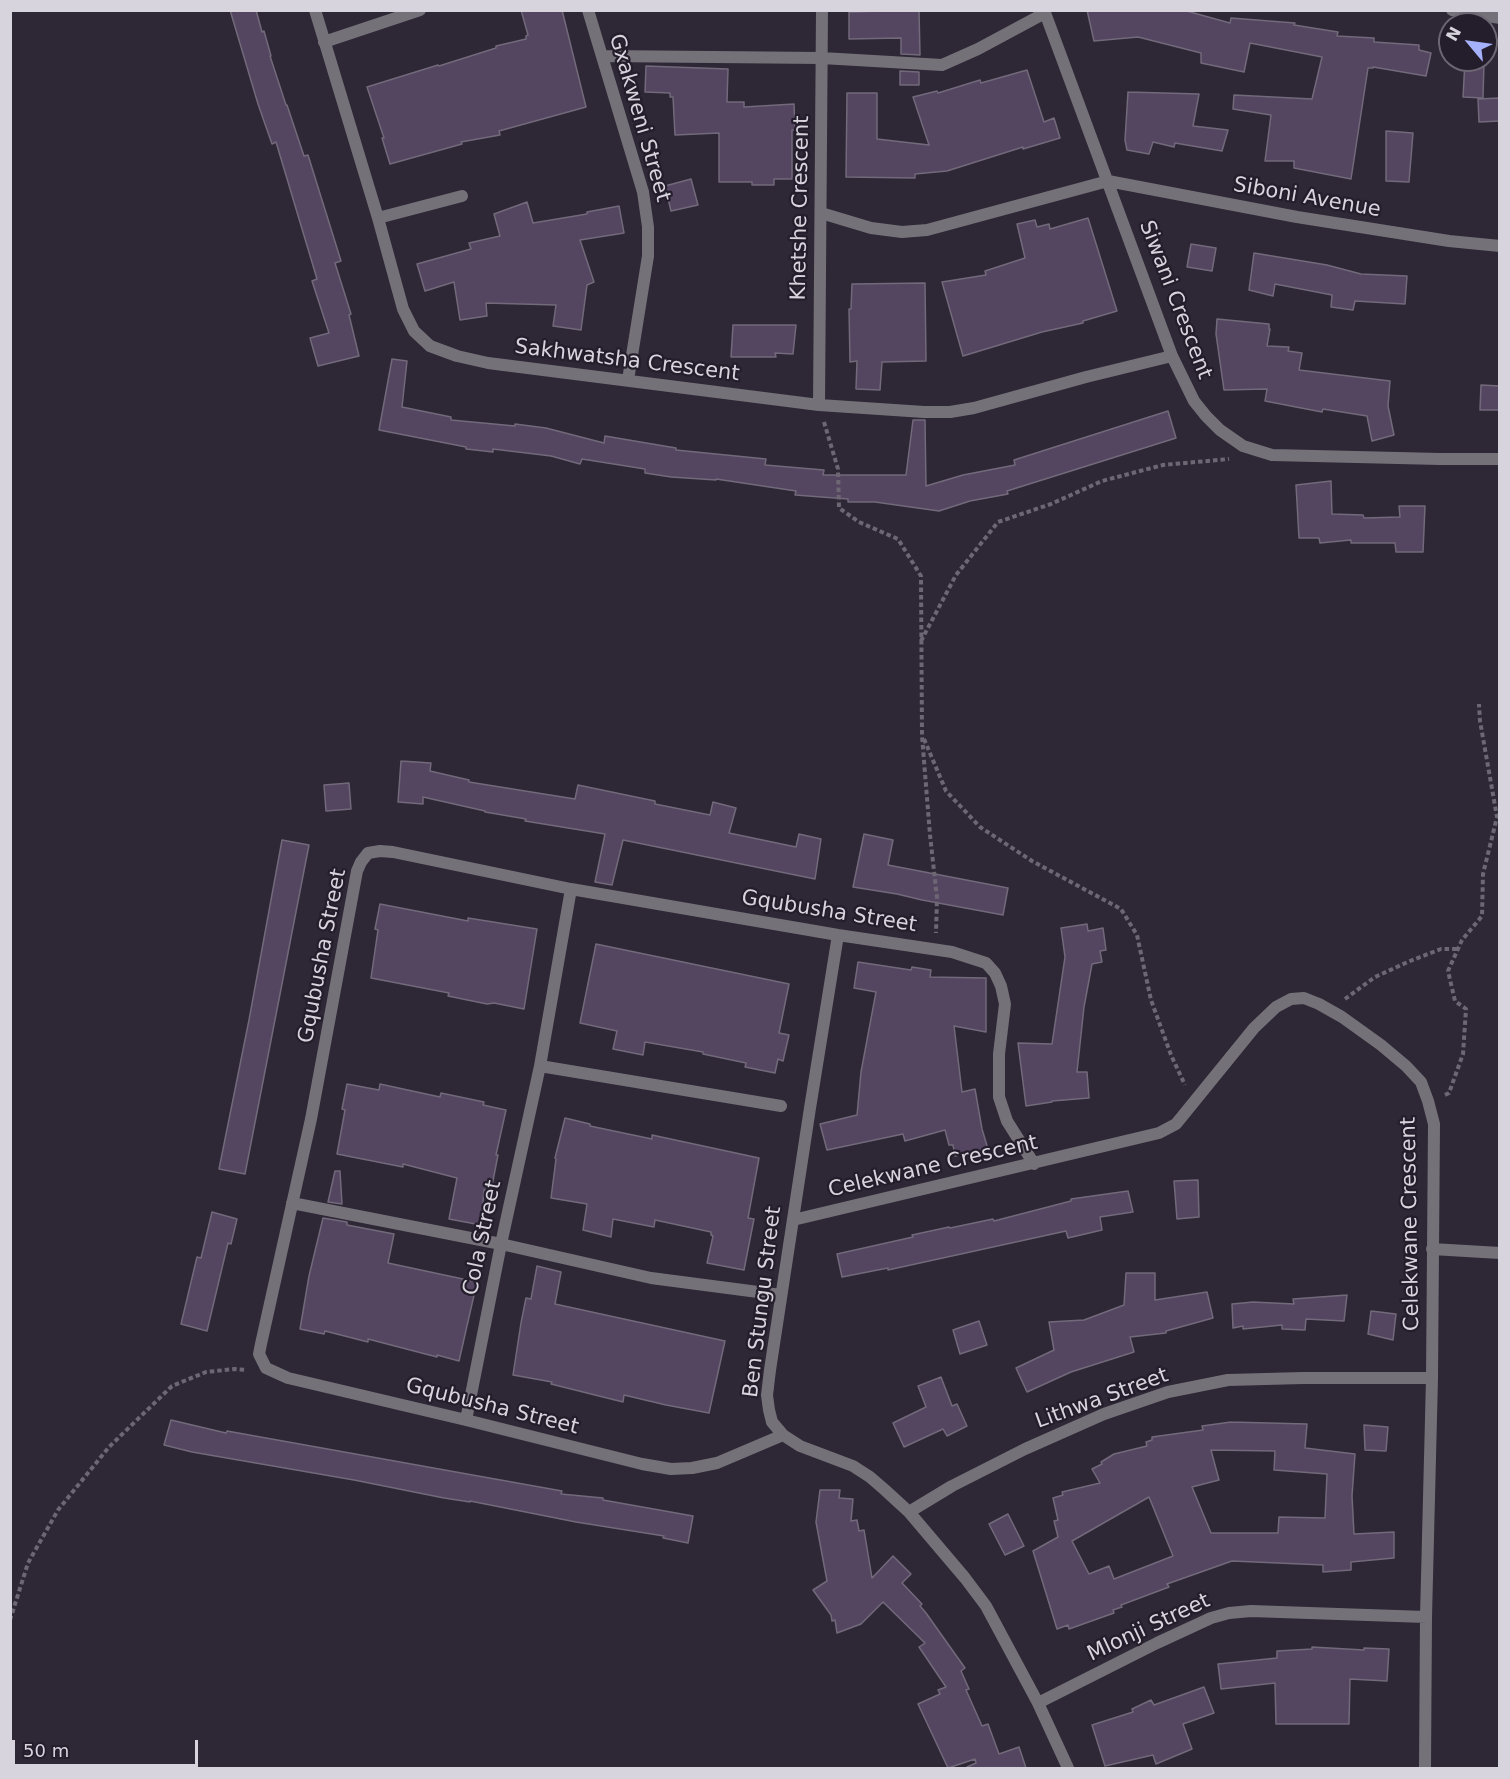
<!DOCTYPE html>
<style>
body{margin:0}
#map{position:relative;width:1510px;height:1779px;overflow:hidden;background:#2e2735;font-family:"DejaVu Sans",sans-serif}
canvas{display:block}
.frame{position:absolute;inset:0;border:12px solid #d8d4dd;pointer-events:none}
.north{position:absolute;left:1438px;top:12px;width:60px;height:60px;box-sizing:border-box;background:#241d2b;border:2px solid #6c6672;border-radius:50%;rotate:299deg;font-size:16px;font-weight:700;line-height:24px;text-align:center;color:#d8d4dd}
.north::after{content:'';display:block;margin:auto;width:21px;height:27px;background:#a6b1fc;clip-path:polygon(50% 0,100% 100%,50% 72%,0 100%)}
.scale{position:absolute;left:12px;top:1740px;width:186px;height:27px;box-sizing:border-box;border:3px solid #d8d4dd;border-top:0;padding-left:8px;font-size:18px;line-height:21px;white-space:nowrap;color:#d8d4dd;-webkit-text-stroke:4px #241d2b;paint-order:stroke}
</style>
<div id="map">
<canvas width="1510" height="1779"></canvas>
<div class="frame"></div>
<div class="north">N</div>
<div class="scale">50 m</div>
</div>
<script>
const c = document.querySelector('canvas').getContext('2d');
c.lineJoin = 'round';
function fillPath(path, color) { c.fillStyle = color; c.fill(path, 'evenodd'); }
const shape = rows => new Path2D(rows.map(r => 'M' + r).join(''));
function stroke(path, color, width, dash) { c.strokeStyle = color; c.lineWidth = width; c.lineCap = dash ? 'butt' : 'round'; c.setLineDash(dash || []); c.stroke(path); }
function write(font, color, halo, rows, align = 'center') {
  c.font = font + ' "DejaVu Sans",sans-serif'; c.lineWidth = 4.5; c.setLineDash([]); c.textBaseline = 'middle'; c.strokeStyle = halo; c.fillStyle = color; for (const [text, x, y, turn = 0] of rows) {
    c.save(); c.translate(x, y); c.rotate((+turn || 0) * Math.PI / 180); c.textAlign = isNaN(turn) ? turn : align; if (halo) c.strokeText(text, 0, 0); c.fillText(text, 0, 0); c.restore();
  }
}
const building = shape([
 [230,10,256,10,262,32,264,31,271,56,270,56,286,105,287,105,304,156,308,155,341,261,335,263,351,314,349,315,359,356,318,366,310,338,329,333,312,281,317,279,276,142,272,144,258,104,230,10],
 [521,10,562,10,586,107,499,131,500,135,461,142,462,144,390,164,382,138,384,138,367,87,438,65,439,66,496,48,496,46,526,39,526,36,528,35,521,10],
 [919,10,920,55,901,54,901,38,849,39,849,12,919,10],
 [1087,10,1183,10,1230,23,1231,18,1295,23,1294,25,1338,32,1337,36,1374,38,1374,42,1419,45,1419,50,1431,53,1426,76,1373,67,1373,68,1368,68,1351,179,1294,168,1294,161,1265,161,1271,115,1233,109,1234,95,1312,99,1322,57,1250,43,1244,72,1201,63,1201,53,1138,37,1094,41,1087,10],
 [1465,61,1484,62,1483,98,1463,97,1465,61],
 [646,66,728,69,727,102,744,102,744,107,794,104,795,130,792,130,792,179,774,179,774,185,752,185,752,182,719,182,719,133,675,135,673,97,670,97,670,93,645,92,646,66],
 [1027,70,1044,122,1054,118,1060,138,1023,149,1023,147,947,171,915,174,915,178,846,177,847,93,877,93,877,139,929,145,913,97,937,91,938,93,980,80,981,83,1027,70],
 [900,71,919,72,919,85,900,85,900,71],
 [1128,92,1199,94,1193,126,1228,130,1222,151,1175,143,1174,147,1153,142,1149,154,1127,150,1125,140,1128,92],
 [1500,98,1500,121,1479,122,1478,99,1500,98],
 [1386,131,1413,133,1409,182,1386,181,1386,131],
 [691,179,698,205,671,211,665,186,691,179],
 [527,202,533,223,587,214,587,212,619,206,624,233,580,240,594,282,587,285,581,330,553,326,556,305,486,303,487,316,460,320,454,282,425,291,417,264,471,249,469,243,500,236,494,214,527,202],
 [1088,218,1117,311,1083,321,1083,323,1042,332,963,356,942,282,986,275,985,271,1025,258,1017,224,1035,220,1037,227,1049,224,1050,229,1088,218],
 [1191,244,1216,248,1212,271,1187,267,1191,244],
 [1254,253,1327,265,1361,274,1407,276,1405,304,1355,301,1353,310,1331,307,1332,295,1275,284,1273,296,1249,290,1254,253],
 [925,283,926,361,882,362,880,390,856,389,857,361,850,362,849,309,851,309,852,284,925,283],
 [1217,319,1269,324,1269,329,1270,329,1267,346,1289,347,1288,351,1302,353,1299,370,1390,381,1388,406,1394,435,1372,441,1367,416,1323,409,1322,412,1265,401,1267,389,1224,390,1216,334,1217,319],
 [733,325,796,325,793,354,775,353,776,357,731,357,733,325],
 [392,359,407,361,402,407,451,417,451,420,515,426,515,424,546,428,604,443,605,436,676,448,676,450,766,459,765,465,824,470,823,475,906,475,913,420,925,420,926,486,963,475,1015,465,1014,460,1168,411,1176,438,1007,491,1008,494,970,501,939,511,875,502,848,502,848,499,795,495,796,491,716,479,716,480,671,477,645,473,645,469,582,459,580,464,551,456,493,449,493,452,466,449,466,447,379,430,392,359],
 [1481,385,1500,386,1500,410,1480,410,1481,385],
 [1331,481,1332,514,1363,515,1364,518,1400,517,1399,506,1425,506,1423,552,1396,552,1395,543,1351,543,1351,540,1320,543,1319,538,1299,538,1296,485,1331,481],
 [401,761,431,763,430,771,469,780,469,782,575,799,578,785,655,801,655,804,710,815,713,802,736,808,729,833,796,847,799,834,821,839,815,879,623,840,612,885,595,882,605,834,525,821,526,819,485,812,485,811,423,797,423,804,398,802,401,761],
 [349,783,351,809,326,811,324,785,349,783],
 [864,834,893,840,888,865,1008,888,1003,915,922,900,897,894,853,887,864,834],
 [282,840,309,845,245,1174,219,1169,249,1020,282,840],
 [380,904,468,921,468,918,537,929,524,1009,494,1003,487,1004,448,996,449,993,371,978,378,930,375,929,380,904],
 [1087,924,1088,931,1103,928,1106,950,1100,951,1102,962,1092,964,1084,1007,1077,1072,1087,1072,1089,1098,1052,1101,1052,1102,1026,1106,1018,1043,1052,1044,1065,957,1061,928,1087,924],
 [596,944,789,984,779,1033,789,1035,783,1061,778,1059,775,1073,745,1067,746,1063,703,1054,703,1052,645,1042,643,1055,613,1049,617,1031,580,1023,596,944],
 [858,962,911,970,912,967,931,970,930,977,986,978,986,1032,954,1026,962,1092,975,1089,982,1129,988,1149,955,1156,953,1145,949,1145,945,1130,905,1141,903,1134,827,1150,820,1124,857,1115,861,1072,876,992,854,988,858,962],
 [347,1084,379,1090,380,1084,440,1097,441,1093,484,1102,483,1105,506,1110,496,1155,498,1155,491,1191,484,1190,481,1225,449,1219,457,1178,403,1164,403,1167,337,1154,345,1110,342,1109,347,1084],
 [565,1118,590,1124,590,1126,652,1139,652,1135,759,1158,748,1218,754,1219,744,1270,707,1263,713,1236,711,1235,711,1232,655,1220,654,1227,613,1219,611,1237,583,1230,587,1204,551,1198,556,1159,555,1158,565,1118],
 [335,1171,340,1171,342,1204,328,1202,335,1171],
 [1198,1180,1199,1217,1177,1219,1174,1181,1198,1180],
 [1128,1191,1133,1212,1100,1217,1102,1230,1068,1238,1066,1231,888,1270,888,1268,842,1277,837,1254,913,1237,912,1235,949,1227,950,1228,993,1219,994,1221,1071,1201,1071,1199,1128,1191],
 [212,1212,237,1219,231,1244,228,1243,207,1331,181,1324,197,1257,201,1258,212,1212],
 [323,1218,347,1222,347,1225,394,1234,388,1263,477,1282,459,1361,437,1355,437,1357,368,1339,368,1342,325,1331,324,1334,300,1329,309,1276,323,1218],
 [537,1266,561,1272,555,1304,725,1341,709,1413,666,1405,624,1395,623,1402,551,1384,552,1382,513,1375,521,1323,526,1298,531,1299,537,1266],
 [1126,1273,1155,1273,1155,1300,1207,1292,1213,1318,1166,1331,1166,1333,1130,1337,1134,1352,1071,1372,1027,1392,1016,1368,1054,1350,1049,1322,1084,1320,1124,1305,1126,1273],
 [1347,1295,1344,1321,1306,1319,1305,1330,1282,1329,1282,1325,1243,1329,1243,1326,1233,1328,1232,1304,1253,1302,1294,1304,1293,1299,1347,1295],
 [1371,1311,1396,1314,1393,1340,1368,1334,1371,1311],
 [979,1321,987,1345,960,1354,953,1330,979,1321],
 [941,1377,952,1406,957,1404,967,1426,947,1436,943,1429,904,1447,893,1423,926,1407,918,1386,941,1377],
 [171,1420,226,1433,227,1431,562,1491,561,1494,603,1498,603,1500,693,1516,688,1543,663,1538,664,1536,576,1522,470,1501,470,1502,444,1498,354,1480,192,1452,164,1445,171,1420],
 [1231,1422,1307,1424,1305,1448,1355,1454,1352,1496,1354,1534,1394,1532,1394,1558,1351,1562,1351,1570,1323,1572,1323,1565,1232,1561,1167,1584,1169,1587,1121,1605,1122,1607,1113,1610,1114,1613,1069,1629,1068,1625,1057,1629,1033,1551,1058,1537,1054,1521,1058,1520,1053,1498,1063,1495,1062,1492,1100,1483,1092,1469,1102,1464,1101,1462,1114,1454,1147,1446,1146,1442,1152,1440,1152,1437,1203,1430,1202,1426,1231,1422],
 [1211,1450,1275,1451,1274,1470,1327,1474,1325,1518,1279,1517,1278,1533,1211,1533,1192,1487,1219,1480,1211,1450],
 [1149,1497,1173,1556,1114,1579,1109,1566,1089,1574,1072,1541,1149,1497],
 [1364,1425,1388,1427,1386,1451,1365,1450,1364,1425],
 [820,1490,840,1490,839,1498,853,1499,851,1521,857,1520,859,1531,864,1530,872,1578,893,1556,911,1574,902,1583,922,1604,920,1606,926,1613,965,1668,961,1671,969,1689,966,1690,982,1726,988,1724,999,1754,1019,1747,1026,1768,967,1768,967,1767,976,1763,975,1759,948,1768,918,1704,940,1694,938,1690,946,1687,919,1647,925,1643,883,1602,861,1624,837,1633,835,1620,832,1621,831,1615,813,1590,827,1581,816,1522,820,1490],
 [1008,1514,1024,1546,1005,1555,989,1524,1008,1514],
 [1312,1647,1364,1650,1364,1648,1389,1649,1387,1681,1350,1679,1349,1724,1276,1724,1275,1683,1221,1689,1218,1664,1277,1658,1277,1651,1312,1649,1312,1647],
 [1204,1687,1214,1713,1183,1724,1192,1749,1156,1764,1153,1755,1105,1766,1092,1725,1133,1712,1132,1709,1151,1700,1154,1705,1204,1687]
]);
const path = shape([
 [824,422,838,469,839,508,859,522,898,539,921,576,922,736,930,835,937,898,936,933],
 [921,641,956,575,998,522,1051,504,1102,481,1163,465,1229,459],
 [924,739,946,791,980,827,1032,861,1121,909,1137,935,1151,1000,1171,1055,1185,1085],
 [1345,999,1375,977,1410,961,1441,949,1457,949],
 [1445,1095,1449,1093,1463,1054,1466,1009,1455,1001,1448,971,1462,940,1482,916,1483,874,1497,817,1480,721,1479,704],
 [10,1620,28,1563,58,1510,109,1447,172,1386,206,1372,235,1369,247,1370]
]);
const street = shape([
 [315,10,378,218,403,309,414,331,430,346,457,356,488,363,819,405,924,412,950,412,974,408,1086,377,1172,356],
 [588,10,643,192,648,227,648,256,628,380],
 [1044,10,1172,356,1194,401,1206,416,1220,430,1243,446,1272,455,1440,459,1500,459],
 [1452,10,1500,18],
 [324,42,420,10],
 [602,56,822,58,942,65,978,49,1045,13],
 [821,213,871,228,902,232,927,230,1108,181,1297,217,1449,241,1500,246],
 [378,218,462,196],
 [819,405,822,10],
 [838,935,810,1108,770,1370,767,1395,769,1410,772,1422,783,1435,800,1446,853,1466,870,1477,885,1490,909,1512,965,1578,986,1606,1038,1703,1068,1768],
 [540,1066,781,1106],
 [292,1203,501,1244,651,1278,781,1295],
 [793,1220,1159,1133,1176,1124,1254,1028,1276,1007,1291,999,1304,998,1319,1004,1342,1017,1381,1045,1406,1066,1421,1082,1428,1101,1434,1124,1432,1378,1426,1617,1425,1768],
 [1432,1249,1500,1253],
 [466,1420,501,1244,540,1066,571,889],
 [783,1435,717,1463,692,1468,671,1469,642,1464,466,1420,288,1378,266,1368,259,1354,261,1344,311,1119,357,871,361,862,368,853,380,851,393,852,571,889,838,935,952,952,986,963,995,973,1001,986,1005,1004,999,1054,999,1097,1007,1121,1034,1164],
 [909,1512,952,1486,1025,1449,1104,1414,1168,1392,1228,1380,1303,1378,1432,1378],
 [1038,1703,1157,1643,1211,1618,1229,1613,1251,1611,1426,1617]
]);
const streetNames = [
 ["Gxakweni Street",639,118,74],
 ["Siboni Avenue",1307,198,10],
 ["Khetshe Crescent",801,208,-89],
 ["Siwani Crescent",1175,300,69],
 ["Sakhwatsha Crescent",627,361,7],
 ["Gqubusha Street",829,912,9],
 ["Gqubusha Street",323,956,-79],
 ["Celekwane Crescent",933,1167,-13],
 ["Celekwane Crescent",1411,1224,-91],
 ["Cola Street",483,1238,-78],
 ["Ben Stungu Street",763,1302,-83],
 ["Lithwa Street",1102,1399,-20],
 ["Gqubusha Street",492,1407,14],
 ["Mlonji Street",1149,1628,-25]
];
fillPath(building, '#544661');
stroke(building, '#726a7b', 1.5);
stroke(path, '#6d6774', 4, [4.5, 3]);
stroke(street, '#757179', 12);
write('21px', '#d8d4dd', '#241d2b', streetNames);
</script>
